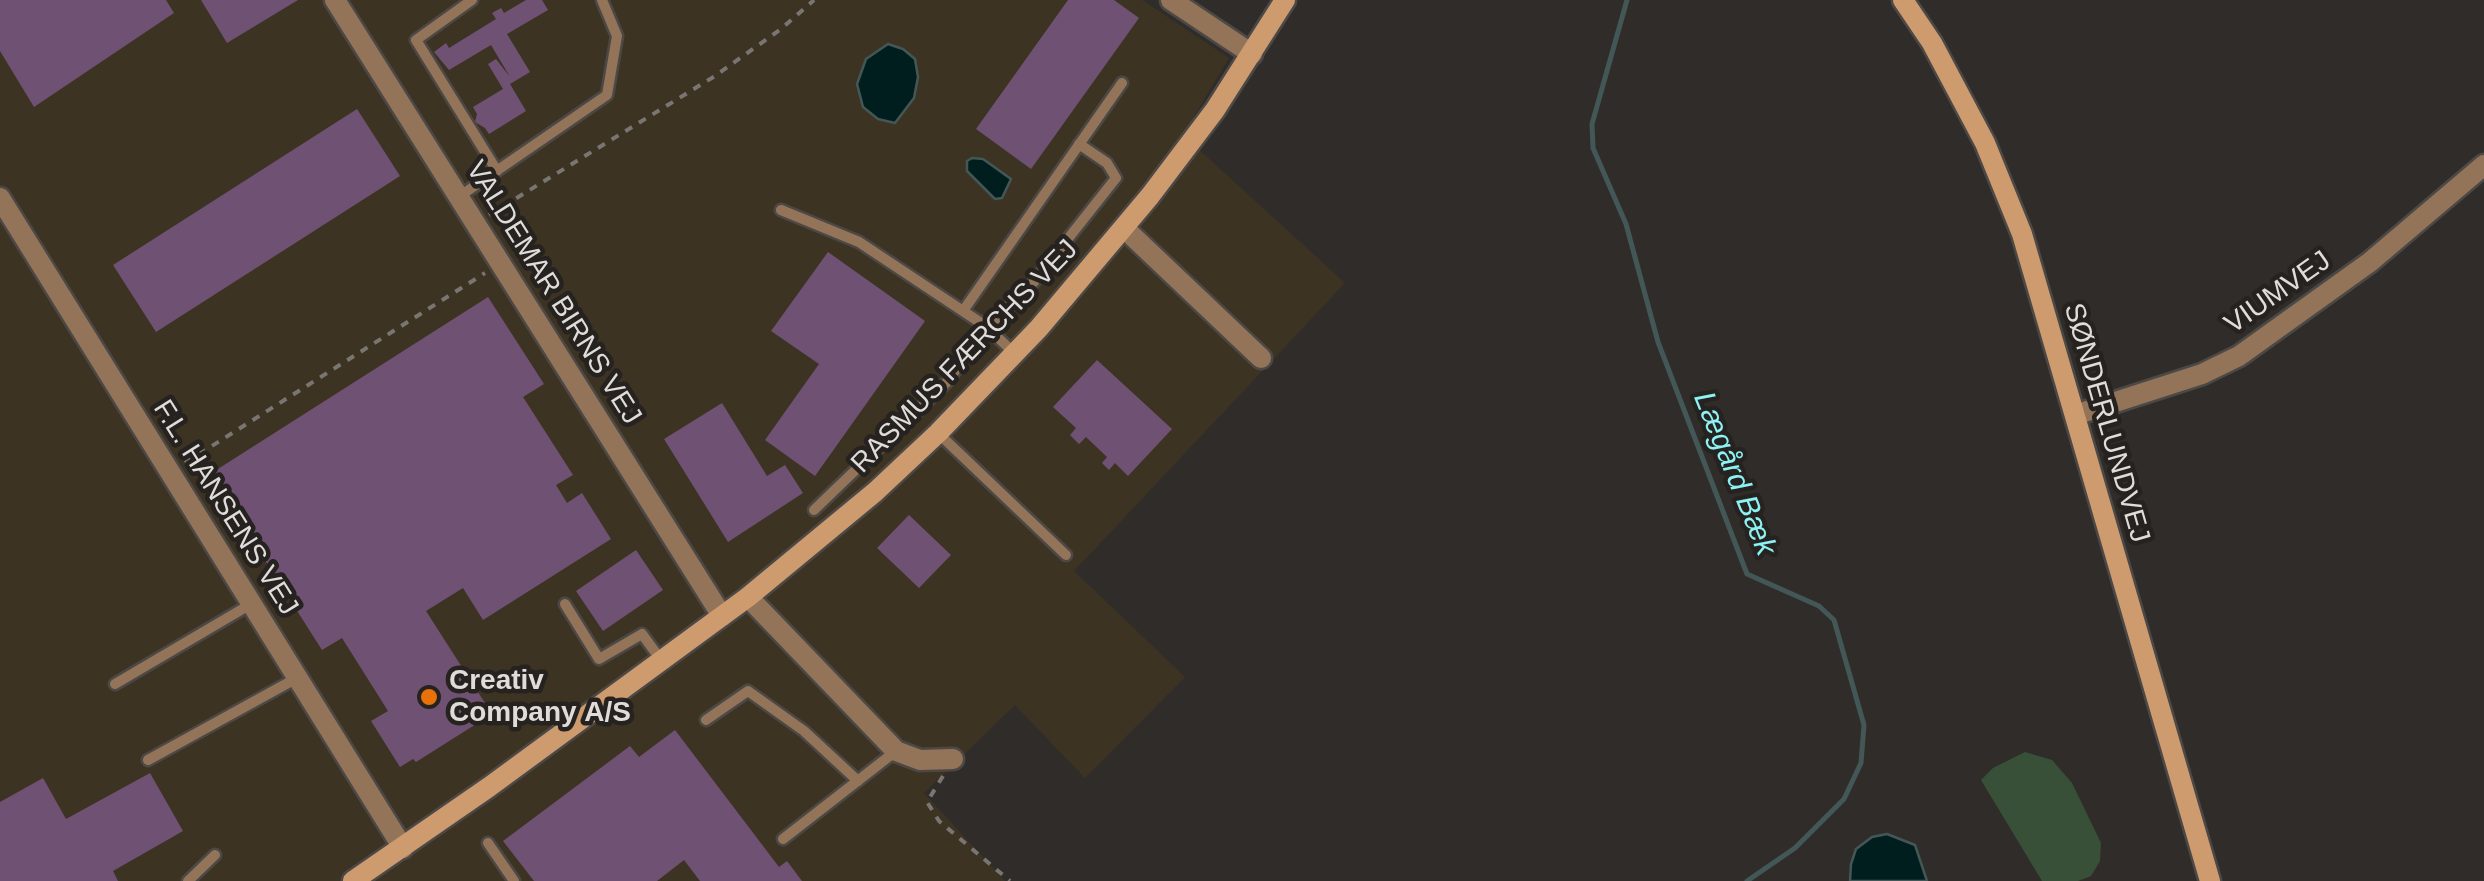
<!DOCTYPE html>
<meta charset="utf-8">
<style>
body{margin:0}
canvas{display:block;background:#302c29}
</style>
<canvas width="2484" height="881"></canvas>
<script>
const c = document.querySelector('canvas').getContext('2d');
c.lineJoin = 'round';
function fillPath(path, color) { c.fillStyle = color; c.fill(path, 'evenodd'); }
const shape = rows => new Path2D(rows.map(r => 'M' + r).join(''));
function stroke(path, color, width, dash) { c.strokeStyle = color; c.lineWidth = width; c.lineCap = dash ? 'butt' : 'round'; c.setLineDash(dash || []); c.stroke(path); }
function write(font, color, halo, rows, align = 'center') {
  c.font = font + ' Helvetica,sans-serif'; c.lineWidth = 9; c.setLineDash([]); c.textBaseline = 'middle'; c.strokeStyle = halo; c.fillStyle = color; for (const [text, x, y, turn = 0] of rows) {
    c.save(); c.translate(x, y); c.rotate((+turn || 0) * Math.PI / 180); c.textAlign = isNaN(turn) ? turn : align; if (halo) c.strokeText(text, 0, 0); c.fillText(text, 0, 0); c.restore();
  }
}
const industrial = shape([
 [0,0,1142,0,1229,58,1183,135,1345,283,1074,571,1185,677,1085,778,1015,705,924,793,1005,881,0,881]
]);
const green = shape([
 [2025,752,2052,760,2072,783,2101,843,2100,861,2091,876,2078,881,2042,881,1981,780,1993,768]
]);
const water = shape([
 [888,44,903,49,915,59,918,77,914,98,895,123,878,119,863,107,857,84,866,59,888,44],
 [972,158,983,159,1011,179,1002,198,995,199,967,171,967,161,972,158],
 [1887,834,1915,845,1927,881,1850,881,1851,864,1856,849,1872,837,1887,834]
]);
const stream = shape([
 [1627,0,1592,124,1593,148,1626,224,1658,342,1747,574,1819,606,1834,620,1864,725,1861,763,1844,799,1795,848,1747,881]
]);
const building = shape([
 [0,0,166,0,174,13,34,107,0,51],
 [201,0,298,0,227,43],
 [526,0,542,0,548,10,507,34,530,72,510,84,526,111,489,134,485,128,475,122,477,114,473,107,503,89,488,64,496,59,510,77,491,45,449,70,434,52,446,43,449,48,496,19,492,13,501,8,504,13],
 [1068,0,1114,0,1139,18,1031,169,976,129],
 [357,109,400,176,156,332,113,265],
 [828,252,925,321,815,476,765,440,819,364,771,331],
 [488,297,544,384,523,397,573,475,556,485,567,503,582,493,611,539,483,620,463,588,426,611,492,714,416,762,413,759,400,767,371,721,388,711,342,638,322,650,210,474],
 [1097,360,1172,429,1128,476,1115,463,1109,470,1102,463,1107,457,1086,437,1079,444,1070,435,1076,428,1053,407],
 [722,403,767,476,785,465,803,493,728,542,664,439],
 [909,515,951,555,919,588,877,548],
 [636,550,663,590,603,631,576,591],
 [675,730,779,867,787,861,802,881,700,881,684,860,657,881,534,881,503,841,630,746,639,757],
 [150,773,183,831,113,871,118,881,0,881,0,802,43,778,66,819]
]);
const path = shape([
 [489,215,715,76,781,29,814,0],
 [185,463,485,273],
 [943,776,927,802,939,821,1010,881]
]);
const lane = shape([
 [472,0,416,40,497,171],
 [460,196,607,95,617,36,602,0],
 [781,210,859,242,987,327,1014,353],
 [963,311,1122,83],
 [938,433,1066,555],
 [814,510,947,382,987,327,1029,288,1116,178,1107,163,1079,144],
 [565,604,599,659,642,634,661,660],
 [115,684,251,604],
 [706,720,748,691,804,731,858,781],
 [148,760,297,678],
 [783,839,896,751],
 [488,843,514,881],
 [188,881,215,855]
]);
const street = shape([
 [335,0,722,616],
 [1171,0,1252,54],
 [0,198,403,848],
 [1124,228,1261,358],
 [2075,415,2202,374,2239,356,2370,262,2484,165],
 [748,597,896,751,920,760,953,759]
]);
const secondary = shape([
 [1903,0,1932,43,1985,143,2022,234,2210,881],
 [353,881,489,787,748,597,875,492,938,433,1039,328,1150,196,1215,110,1285,0]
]);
const markers = [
 [429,697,10,"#e8710a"]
];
const streetNames = [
 ["VALDEMAR BIRNS VEJ",553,293,58],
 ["VIUMVEJ",2278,293,-35],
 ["RASMUS FÆRCHS VEJ",965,357,-46],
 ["SØNDERLUNDVEJ",2106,423,74],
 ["F.L. HANSENS VEJ",225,508,58]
];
const poiNames = [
 ["Creativ",449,681],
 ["Company A/S",449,713]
];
const waterNames = [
 ["Lægård Bæk",1734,474,68]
];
fillPath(industrial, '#3d3323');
fillPath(green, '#375037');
fillPath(water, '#001e1e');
stroke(water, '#435756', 2.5);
stroke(stream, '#435756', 5);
fillPath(building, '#6f5173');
stroke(lane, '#4c4845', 15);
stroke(street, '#4c4845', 25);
stroke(secondary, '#4c4845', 25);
stroke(path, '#797572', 4, [8, 8]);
stroke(lane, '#937458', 10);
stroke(street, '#937458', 20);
stroke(secondary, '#ce9b6e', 20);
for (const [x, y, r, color] of markers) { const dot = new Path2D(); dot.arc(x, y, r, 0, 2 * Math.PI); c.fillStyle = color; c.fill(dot); stroke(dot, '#26221f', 4); }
write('28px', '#dfdcda', '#26221f', streetNames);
write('bold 28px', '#dfdcda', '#26221f', poiNames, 'left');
write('italic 30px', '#8cf2f3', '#26221f', waterNames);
</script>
